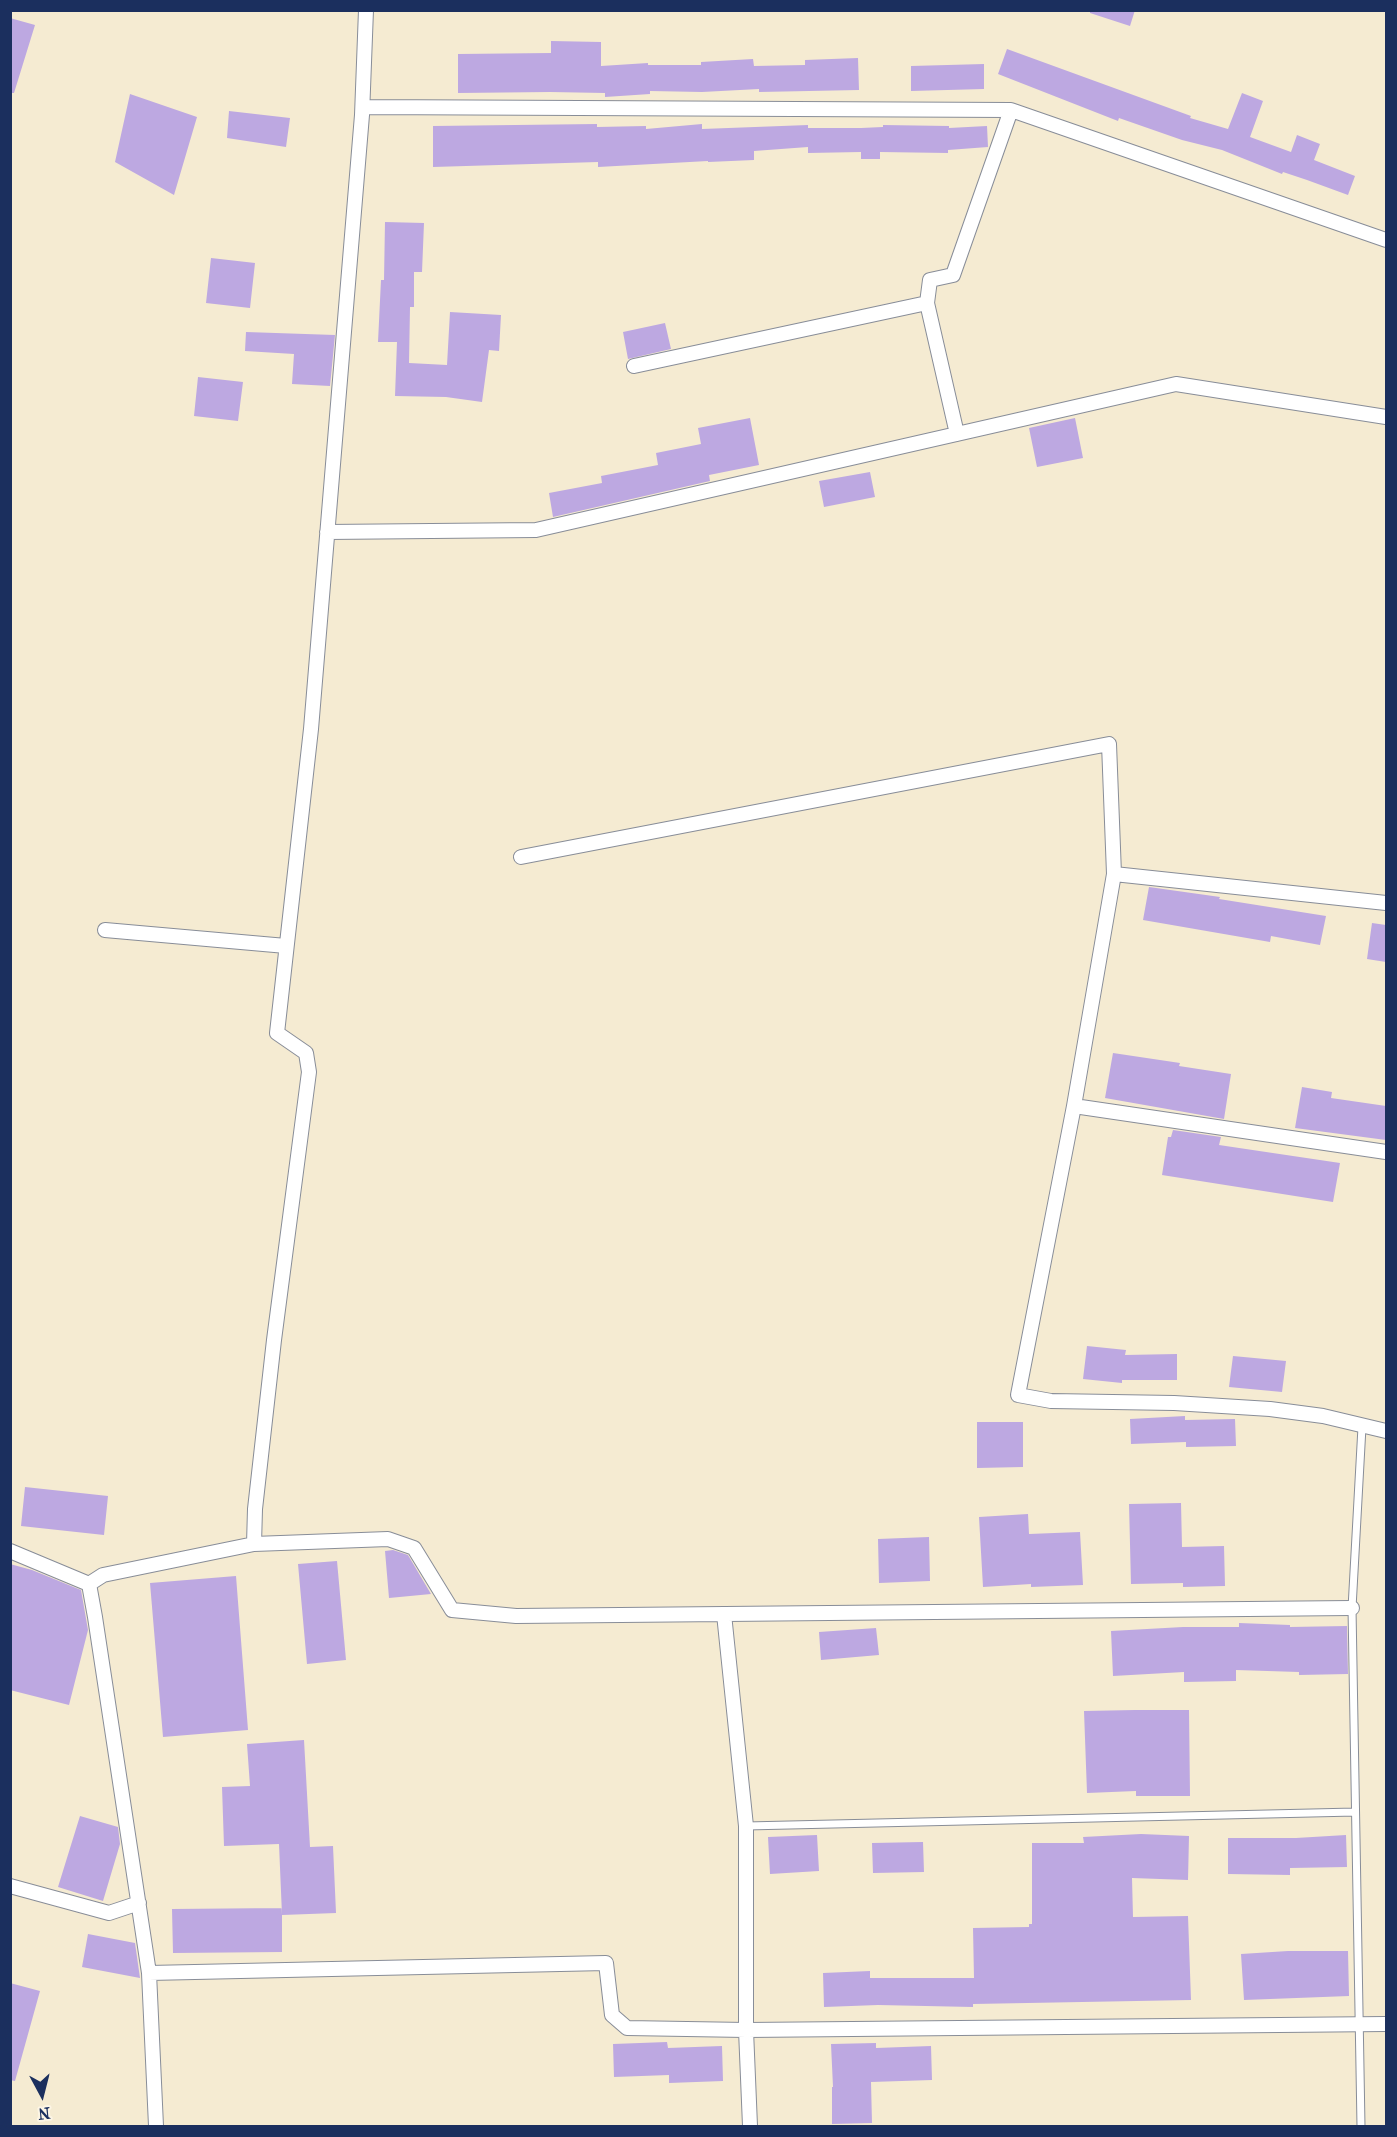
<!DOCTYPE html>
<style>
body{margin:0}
#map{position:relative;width:1397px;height:2137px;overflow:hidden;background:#f5ebd2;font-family:"IM FELL French Canon",serif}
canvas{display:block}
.frame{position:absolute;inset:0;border:12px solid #1b2f5e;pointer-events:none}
.north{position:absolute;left:12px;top:2065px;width:60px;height:60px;-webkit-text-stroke:4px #fcf5e5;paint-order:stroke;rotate:173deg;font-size:16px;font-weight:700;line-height:24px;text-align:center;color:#1b2f5e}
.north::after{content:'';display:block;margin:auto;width:21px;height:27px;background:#1b2f5e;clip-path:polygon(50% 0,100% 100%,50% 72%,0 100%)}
</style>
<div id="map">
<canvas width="1397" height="2137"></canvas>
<div class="frame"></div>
<div class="north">N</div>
</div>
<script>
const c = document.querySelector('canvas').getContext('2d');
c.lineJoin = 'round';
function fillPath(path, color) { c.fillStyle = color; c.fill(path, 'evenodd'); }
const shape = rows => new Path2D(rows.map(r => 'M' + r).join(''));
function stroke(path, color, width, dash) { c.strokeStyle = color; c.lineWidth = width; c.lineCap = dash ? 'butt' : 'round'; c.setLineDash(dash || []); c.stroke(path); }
const building = shape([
 [1090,10,1135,10,1130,26,1090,13],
 [10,18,35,25,14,93,10,93],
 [551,41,601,42,601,66,648,63,648,65,701,65,701,62,753,59,754,66,805,65,805,60,858,58,859,90,759,92,759,89,702,92,650,91,650,94,605,97,605,93,550,92,458,93,458,54,551,53],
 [1007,49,1191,116,1190,118,1228,129,1242,93,1263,101,1250,137,1291,152,1297,135,1320,144,1314,160,1355,176,1348,195,1307,180,1283,172,1282,174,1222,150,1182,140,1119,118,1118,121,998,74],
 [984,64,984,89,911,91,911,66],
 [130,94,197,117,174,195,115,162],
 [229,111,290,118,286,147,227,138],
 [597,124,597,127,646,126,646,129,702,124,702,129,808,125,808,128,861,128,883,127,883,125,949,126,949,128,987,126,988,147,948,150,948,153,880,152,880,159,861,159,861,152,808,153,808,147,754,151,754,160,708,162,708,161,598,167,598,162,433,167,433,126],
 [385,222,424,223,422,272,414,272,414,307,410,307,409,363,447,365,450,312,501,315,499,351,489,350,482,402,446,397,395,396,397,342,378,342,381,280,384,280],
 [211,258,255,263,250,308,206,303],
 [665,323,671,349,628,359,623,332],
 [246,332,335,335,330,386,292,384,294,354,245,351],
 [198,377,243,382,238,421,194,416],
 [750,418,759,465,709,475,710,481,553,517,549,493,602,483,601,476,658,465,656,453,701,444,698,428],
 [1075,418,1083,458,1037,467,1029,428],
 [870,472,875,497,824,507,819,481],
 [1149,887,1220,897,1219,899,1326,916,1320,945,1271,936,1270,942,1143,920],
 [1372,923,1386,925,1386,962,1367,959],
 [1113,1053,1180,1063,1179,1066,1231,1074,1224,1119,1105,1098],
 [1302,1087,1332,1092,1331,1098,1386,1106,1386,1140,1295,1128],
 [1173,1130,1221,1137,1219,1145,1340,1163,1333,1202,1162,1175,1168,1137,1171,1137],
 [1087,1346,1126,1350,1125,1355,1177,1354,1177,1380,1122,1380,1122,1383,1083,1379],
 [1233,1356,1286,1361,1282,1392,1229,1387],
 [1185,1416,1185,1420,1235,1419,1236,1446,1186,1447,1186,1442,1131,1444,1130,1419],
 [977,1422,1023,1422,1023,1467,977,1468],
 [25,1487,108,1496,104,1535,21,1526],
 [1181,1503,1182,1547,1224,1546,1225,1586,1183,1587,1183,1583,1131,1584,1129,1504],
 [1028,1514,1029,1534,1080,1532,1083,1585,1031,1587,1031,1584,983,1587,979,1517],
 [929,1537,930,1581,879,1583,878,1539],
 [393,1550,408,1555,431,1594,389,1598,385,1551],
 [337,1561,346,1660,307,1664,298,1564],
 [10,1564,32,1570,81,1590,88,1630,69,1705,10,1690],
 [236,1576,248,1730,163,1737,150,1583],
 [1239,1623,1290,1625,1290,1627,1347,1626,1348,1674,1299,1675,1299,1672,1236,1670,1236,1681,1184,1682,1184,1672,1113,1676,1111,1631,1183,1627,1239,1627],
 [876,1628,879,1655,821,1660,819,1632],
 [1135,1710,1189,1710,1190,1796,1136,1796,1136,1791,1087,1793,1084,1711],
 [304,1740,310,1847,333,1846,336,1913,282,1915,279,1844,224,1846,222,1787,250,1786,247,1744],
 [80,1816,118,1827,120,1844,103,1901,58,1887],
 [1141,1834,1189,1836,1188,1880,1132,1878,1133,1917,1188,1916,1191,2000,973,2004,973,2007,878,2005,824,2007,823,1973,870,1971,870,1978,974,1978,973,1928,1029,1927,1029,1924,1032,1924,1032,1843,1084,1843,1083,1837],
 [817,1835,819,1871,770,1874,768,1837],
 [1346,1835,1347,1867,1290,1868,1290,1875,1228,1874,1228,1838,1296,1838],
 [923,1842,924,1872,873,1873,872,1843],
 [282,1908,282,1952,173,1953,172,1909],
 [88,1934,135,1943,140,1978,82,1967],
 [1288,1951,1348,1951,1349,1996,1244,2000,1241,1954],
 [10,1983,40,1991,15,2081,10,2080],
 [667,2042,668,2048,722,2046,723,2081,669,2083,669,2075,614,2077,613,2044],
 [876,2043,876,2048,931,2046,932,2080,871,2082,872,2123,832,2124,832,2087,833,2087,831,2044]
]);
const lane = shape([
 [746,1826,1355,1812],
 [1361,2126,1352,1608,1362,1427]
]);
const street = shape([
 [363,107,1011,110,1386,240],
 [927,303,957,434],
 [634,366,927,303,930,280,953,275,1011,110],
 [327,532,536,530,1176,384,1386,417],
 [521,857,1109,744,1114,874,1074,1106,1018,1395,1051,1401,1174,1403,1270,1409,1323,1416,1386,1431],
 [1114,874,1386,903],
 [105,930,286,946],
 [1074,1106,1386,1152],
 [254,1544,255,1509,274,1340,309,1072,306,1053,277,1033,311,729,362,115,366,10],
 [10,1551,89,1584,95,1617,149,1973,156,2126],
 [89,1584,103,1575,254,1544,388,1539,414,1548,452,1610,516,1616,1352,1608],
 [724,1614,746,1826,746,2030,750,2126],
 [10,1886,109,1913,139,1903],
 [149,1973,606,1963,612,2015,627,2028,746,2030,1386,2024]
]);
fillPath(building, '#bda8e1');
stroke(lane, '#888d98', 9);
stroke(street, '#888d98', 16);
stroke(lane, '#fff', 7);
stroke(street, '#fff', 14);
</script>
